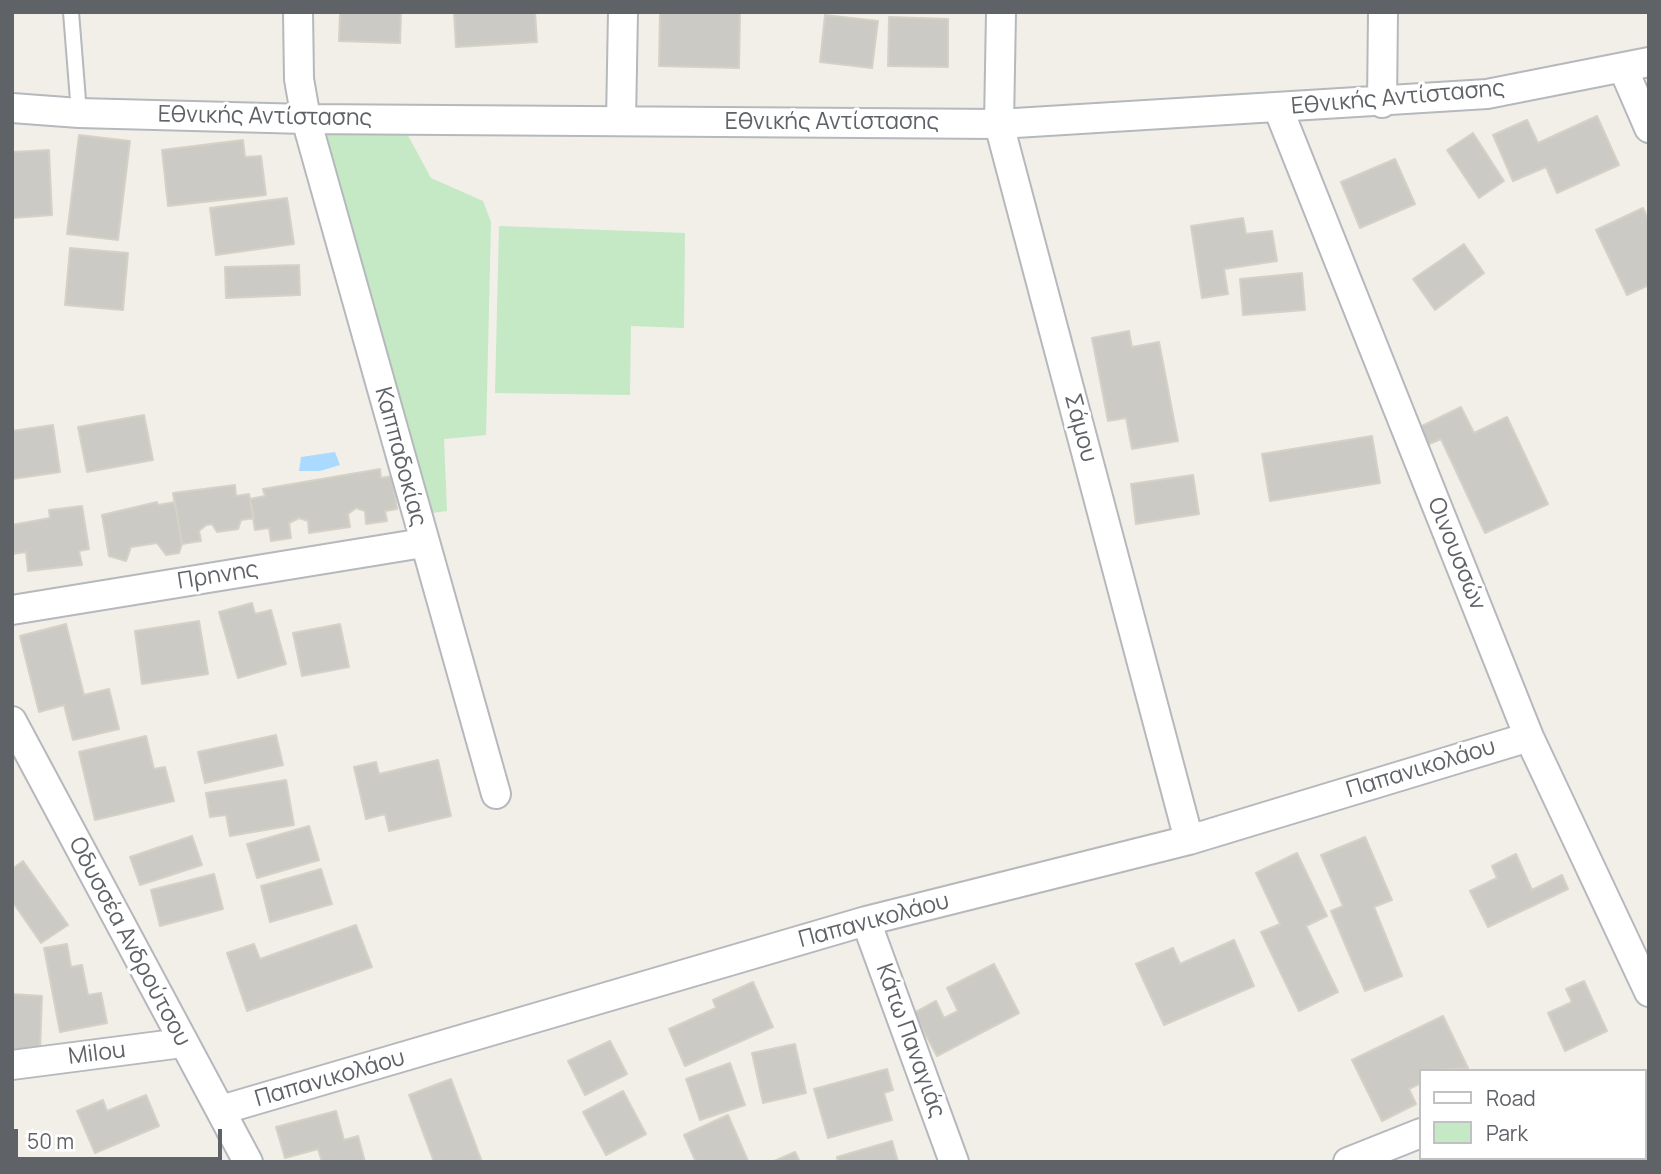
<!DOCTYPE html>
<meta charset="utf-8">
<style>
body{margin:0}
#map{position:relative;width:1661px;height:1174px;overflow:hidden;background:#f1efe8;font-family:Manrope,sans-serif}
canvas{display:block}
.frame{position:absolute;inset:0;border:14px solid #5f6368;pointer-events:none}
.legend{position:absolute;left:1419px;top:1069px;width:228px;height:91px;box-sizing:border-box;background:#fff;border:2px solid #bfc1c3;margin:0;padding:9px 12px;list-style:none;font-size:21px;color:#5f6368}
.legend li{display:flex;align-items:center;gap:14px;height:35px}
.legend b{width:35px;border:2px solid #bfc1c3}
.scale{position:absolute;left:14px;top:1129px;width:208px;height:32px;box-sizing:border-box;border:4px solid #5f6368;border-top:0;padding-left:9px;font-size:21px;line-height:24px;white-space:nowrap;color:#5f6368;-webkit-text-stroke:5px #fff;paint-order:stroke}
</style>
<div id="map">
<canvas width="1661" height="1174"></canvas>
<div class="frame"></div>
<ul class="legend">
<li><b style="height:9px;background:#fff"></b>Road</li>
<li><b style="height:19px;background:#c5e8c5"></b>Park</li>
</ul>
<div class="scale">50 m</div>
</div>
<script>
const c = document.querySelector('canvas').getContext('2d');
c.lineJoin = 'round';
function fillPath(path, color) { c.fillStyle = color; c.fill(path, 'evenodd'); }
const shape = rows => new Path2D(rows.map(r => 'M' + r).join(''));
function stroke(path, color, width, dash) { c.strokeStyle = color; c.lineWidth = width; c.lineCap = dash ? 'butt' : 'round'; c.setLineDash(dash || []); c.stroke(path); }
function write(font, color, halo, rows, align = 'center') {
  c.font = font + ' Manrope,sans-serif'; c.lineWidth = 6; c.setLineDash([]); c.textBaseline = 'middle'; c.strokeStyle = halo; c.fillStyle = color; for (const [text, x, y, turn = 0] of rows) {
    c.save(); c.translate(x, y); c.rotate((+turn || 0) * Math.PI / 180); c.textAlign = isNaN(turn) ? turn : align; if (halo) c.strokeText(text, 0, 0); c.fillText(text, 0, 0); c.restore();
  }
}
const green = shape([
 [405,130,431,178,483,201,491,222,486,435,444,439,447,511,417,515,305,131],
 [499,226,685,233,684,328,631,326,630,395,495,393]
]);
const water = shape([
 [335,452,340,465,320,471,299,471,301,457]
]);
const building = shape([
 [340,12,401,12,400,43,339,41,340,12],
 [454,12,535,12,537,42,456,47,454,12],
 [660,12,740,12,739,68,659,66,660,12],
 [825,15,878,21,872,68,820,62,825,15],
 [889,17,948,19,948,67,888,66,889,17],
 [1597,116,1619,165,1557,193,1546,167,1513,181,1493,135,1527,120,1538,143,1597,116],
 [1473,133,1504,181,1479,198,1447,150,1473,133],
 [79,135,130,141,118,240,67,234,79,135],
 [243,140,245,157,261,156,266,195,168,206,162,150,243,140],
 [49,150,52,215,12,218,12,152,49,150],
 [1395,159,1415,204,1360,228,1341,182,1395,159],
 [287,198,294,244,216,255,210,208,287,198],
 [1643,208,1649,221,1649,285,1627,295,1596,230,1643,208],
 [1243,218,1246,234,1272,231,1277,261,1224,269,1228,294,1202,298,1191,226,1243,218],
 [1464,244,1484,273,1435,310,1413,279,1464,244],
 [70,248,128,253,123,310,65,305,70,248],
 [299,265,300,295,226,298,225,267,299,265],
 [1302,273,1305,310,1243,315,1240,279,1302,273],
 [1129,331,1132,347,1159,342,1178,441,1132,449,1126,418,1108,421,1092,338,1129,331],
 [1461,407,1474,433,1507,417,1548,504,1485,533,1441,439,1427,445,1420,427,1461,407],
 [144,415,153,460,87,472,78,427,144,415],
 [53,425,60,472,12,479,12,431,53,425],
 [1372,436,1380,483,1270,501,1262,454,1372,436],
 [380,469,381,478,392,476,397,509,385,511,387,521,366,524,365,511,356,508,348,514,350,527,309,533,308,521,299,518,289,523,291,538,271,541,269,528,255,530,250,499,265,496,263,489,380,469],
 [1193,475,1199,514,1136,524,1131,484,1193,475],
 [235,485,236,496,249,494,254,518,241,520,238,529,217,532,212,524,206,525,199,531,201,541,182,544,173,493,235,485],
 [157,502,158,505,175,502,182,544,179,553,166,555,157,543,131,547,126,561,109,556,102,515,157,502],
 [82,506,89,549,79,551,82,565,28,571,26,552,12,554,12,525,50,518,49,510,82,506],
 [252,603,255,614,271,610,286,664,238,678,219,612,252,603],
 [199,621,208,674,142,684,135,631,199,621],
 [66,624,84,695,109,689,119,729,73,740,64,705,39,712,20,636,66,624],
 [340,624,349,667,302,676,293,633,340,624],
 [276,735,283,765,205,783,198,752,276,735],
 [146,736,154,769,165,767,174,801,95,820,79,752,146,736],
 [438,760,451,816,389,831,385,814,366,819,354,767,376,762,379,774,438,760],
 [286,780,294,825,230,836,226,815,210,817,206,793,286,780],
 [309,826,319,860,257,878,247,844,309,826],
 [192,836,202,865,140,885,130,857,192,836],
 [1365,837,1392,900,1374,907,1402,976,1365,991,1331,911,1343,906,1321,855,1365,837],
 [1297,853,1327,916,1306,926,1338,992,1299,1011,1261,932,1280,924,1256,873,1297,853],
 [1516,854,1532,890,1562,875,1568,889,1488,927,1470,891,1497,878,1492,866,1516,854],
 [23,861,68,925,41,943,12,901,12,869,23,861],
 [321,869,332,904,270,922,261,886,321,869],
 [214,874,223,909,160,926,151,890,214,874],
 [356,925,372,967,247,1011,227,953,254,944,260,959,356,925],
 [1234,940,1254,986,1164,1025,1136,964,1173,948,1180,964,1234,940],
 [67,944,71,967,82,965,88,995,101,993,107,1023,60,1032,44,948,67,944],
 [994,964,1019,1013,937,1056,914,1013,936,1001,944,1018,958,1011,947,988,994,964],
 [1584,981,1607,1031,1565,1051,1548,1013,1572,1002,1566,989,1584,981],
 [753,982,773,1027,685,1066,669,1029,716,1008,713,1000,753,982],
 [12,994,42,996,40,1050,12,1049,12,994],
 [1443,1016,1468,1068,1421,1071,1421,1083,1409,1089,1416,1104,1382,1121,1352,1060,1443,1016],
 [610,1041,627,1074,585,1095,568,1061,610,1041],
 [795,1044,806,1093,763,1103,752,1053,795,1044],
 [730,1063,745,1105,700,1120,686,1079,730,1063],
 [887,1069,893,1090,884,1093,892,1120,828,1138,814,1089,887,1069],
 [451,1079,482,1162,434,1162,409,1095,451,1079],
 [623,1091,646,1134,606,1155,583,1112,623,1091],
 [146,1095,159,1126,95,1153,77,1111,103,1100,107,1111,146,1095],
 [336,1111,344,1140,358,1136,365,1162,322,1162,318,1149,285,1158,276,1127,336,1111],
 [728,1115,748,1161,696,1162,684,1135,728,1115],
 [892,1141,898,1162,838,1162,837,1157,892,1141],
 [1649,1147,1649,1162,1618,1162,1625,1158,1645,1158,1645,1149,1649,1147],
 [795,1152,800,1162,772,1162,795,1152]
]);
const lane = shape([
 [71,12,79,113]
]);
const street = shape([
 [298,12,299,79,306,119,496,794],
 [1001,12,999,124,1189,840],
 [1623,68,1649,128],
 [1382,103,1383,12],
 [12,108,79,113,306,119,999,124,1487,94,1649,62],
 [1278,108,1529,737,1649,992],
 [621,121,623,12],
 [12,610,423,543],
 [12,721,248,1162],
 [866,921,954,1162],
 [12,1065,182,1043],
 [221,1110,866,921,1189,840,1529,737],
 [1479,1158,1481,1162],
 [1348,1162,1421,1133]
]);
const streetNames = [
 ["Εθνικής Αντίστασης",1398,98,-5],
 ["Εθνικής Αντίστασης",265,117,1],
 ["Εθνικής Αντίστασης",832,123],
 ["Σάμου",1080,428,75],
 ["Καππαδοκίας",400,457,75],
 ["Οινουσσών",1456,554,68],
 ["Πρηνης",218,576,-9],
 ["Παπανικολάου",1421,769,-17],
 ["Παπανικολάου",874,921,-15],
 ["Οδυσσέα Ανδρούτσου",129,942,62],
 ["Κάτω Παναγιάς",910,1041,70],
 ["Milou",97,1054,-7],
 ["Παπανικολάου",330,1079,-16]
];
fillPath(green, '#c5e8c5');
fillPath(water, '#aadaff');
fillPath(building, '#cccac5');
stroke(building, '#d6d1c6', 2);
stroke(lane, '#b5b8bc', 18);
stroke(street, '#b5b8bc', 32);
stroke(lane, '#fff', 14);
stroke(street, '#fff', 28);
write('23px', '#5f6368', '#fff', streetNames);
</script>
